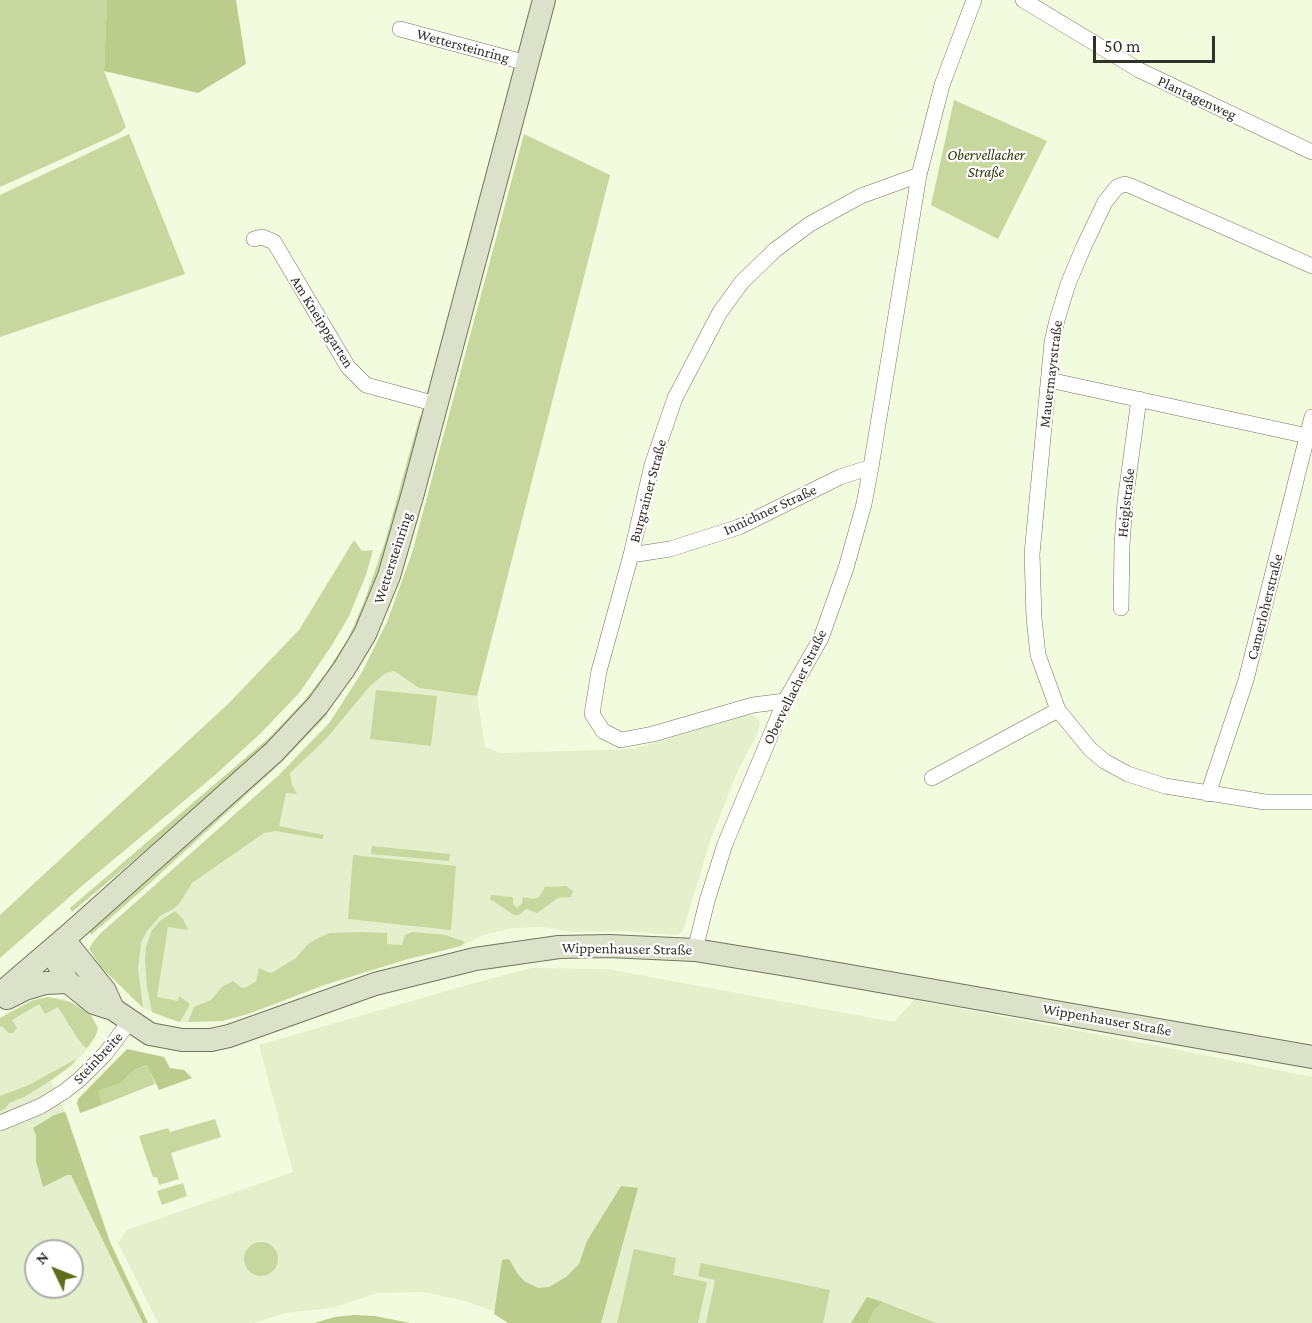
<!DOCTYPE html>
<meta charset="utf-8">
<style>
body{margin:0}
#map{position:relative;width:1312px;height:1323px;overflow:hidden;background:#f2fbdd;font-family:"Crimson Pro",serif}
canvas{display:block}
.north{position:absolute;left:24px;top:1239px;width:60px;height:60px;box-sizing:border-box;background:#fff;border:2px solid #acada9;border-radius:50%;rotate:313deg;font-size:16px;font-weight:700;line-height:24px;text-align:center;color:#2f3227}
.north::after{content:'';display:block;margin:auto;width:21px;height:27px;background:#5e6e1b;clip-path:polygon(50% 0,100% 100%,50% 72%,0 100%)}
.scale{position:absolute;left:1093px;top:36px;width:122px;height:27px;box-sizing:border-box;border:3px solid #2f3227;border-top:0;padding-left:8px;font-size:18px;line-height:21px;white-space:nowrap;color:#2f3227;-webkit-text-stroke:4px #fff;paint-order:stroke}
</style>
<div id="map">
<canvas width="1312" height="1323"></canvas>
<div class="north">N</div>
<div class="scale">50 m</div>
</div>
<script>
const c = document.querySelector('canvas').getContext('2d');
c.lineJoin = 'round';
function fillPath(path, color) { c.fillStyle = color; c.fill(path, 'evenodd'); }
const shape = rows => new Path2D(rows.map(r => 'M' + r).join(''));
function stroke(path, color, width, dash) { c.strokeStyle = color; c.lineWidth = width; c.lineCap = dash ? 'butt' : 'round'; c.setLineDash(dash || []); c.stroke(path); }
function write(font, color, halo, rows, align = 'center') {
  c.font = font + ' "Crimson Pro",serif'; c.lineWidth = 4.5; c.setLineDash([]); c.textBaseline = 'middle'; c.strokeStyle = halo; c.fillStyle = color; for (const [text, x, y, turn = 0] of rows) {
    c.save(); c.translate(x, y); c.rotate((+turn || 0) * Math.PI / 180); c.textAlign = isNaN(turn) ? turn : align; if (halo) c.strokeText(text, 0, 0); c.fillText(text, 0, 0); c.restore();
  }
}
const built = shape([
 [394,671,419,688,477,696,485,747,501,753,634,749,747,715,755,716,760,723,758,732,737,773,710,841,683,931,677,935,626,931,572,932,543,927,512,928,484,935,461,946,408,959,355,974,248,1014,222,1021,181,1022,167,1019,143,1008,131,997,117,929,327,738,370,686,386,673],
 [531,968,607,969,894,1022,914,1000,1164,1047,1312,1077,1312,1323,924,1323,870,1304,860,1323,531,1323,461,1300,423,1292,378,1293,331,1308,285,1313,254,1323,158,1323,118,1243,127,1230,293,1172,259,1045,471,984],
 [48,997,64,999,77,1005,91,1015,98,1026,95,1037,84,1053,72,1065,51,1081,66,1114,71,1175,143,1323,0,1323,0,1018,35,999],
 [36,1251,72,1251,72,1287,36,1287]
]);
const green = shape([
 [0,0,107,0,104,71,126,127,119,133,0,187],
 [954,100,1047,141,998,239,931,205],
 [129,134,185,274,0,337,0,195],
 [524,134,610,175,477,696,419,688,394,671,386,673,370,686,327,738,290,773,292,785,297,794,286,793,279,826,324,835,322,839,276,831,264,833,192,883,179,904,173,909,160,916,147,931,141,942,138,969,143,1008,101,967,89,949,93,942,101,933,279,775,330,722,362,672,387,622,412,553],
 [420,415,422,420,383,563,347,648,298,715,207,799,72,912,70,908,271,736,303,702,325,674,348,639,364,602,385,542],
 [354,540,362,551,373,550,366,575,349,616,332,645,300,692,261,733,215,775,83,885,0,958,0,915,228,704,299,630],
 [376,690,437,696,431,746,370,739],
 [336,698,326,716,282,762,148,885,91,935,89,932],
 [372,846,450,854,449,861,371,854],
 [353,855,456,866,451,930,348,919],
 [566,886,573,891,571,897,558,898,537,913,526,909,519,915,514,915,490,899,491,895,513,897,513,904,517,908,522,903,523,897,534,899,539,897,545,887],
 [175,911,183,919,188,930,168,927,157,997,178,1001,179,996,190,1004,180,1022,152,1012,147,987,145,960,146,947,152,930,161,920],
 [361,932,387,933,387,944,402,945,405,935,413,932,446,935,465,942,461,946,408,959,324,985,248,1014,222,1021,188,1022,194,1007,211,1000,222,987,233,981,242,988,247,987,256,981,259,968,270,973,273,972,296,958,308,944,320,937,330,933],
 [48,997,70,1002,91,1015,98,1029,95,1037,88,1047,86,1048,78,1039,58,1007,45,1014,39,1004,12,1020,17,1028,13,1033,9,1033,2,1026,0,1027,0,1018,31,1001],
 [76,1059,72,1065,50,1081,24,1097,9,1103,6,1108,0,1111,0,1096,29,1085],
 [148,1065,155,1084,102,1105,97,1091,121,1083,134,1070],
 [215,1119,221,1137,171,1153,179,1179,159,1185,157,1177,153,1177,139,1136,168,1128,170,1132],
 [183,1183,187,1196,162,1205,157,1191],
 '244 1259a17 17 0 1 1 34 0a17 17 0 1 1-34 0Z',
 [634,1249,676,1258,673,1275,707,1282,698,1323,617,1323],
 [701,1263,830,1290,823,1323,706,1323,715,1280,698,1276],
 [883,1302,936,1323,868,1323,875,1309]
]);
const forest = shape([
 [107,0,236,0,246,64,198,93,104,71],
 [127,1049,164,1057,170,1068,184,1070,192,1078,159,1090,147,1065,134,1070,121,1083,98,1091,102,1105,80,1113,77,1103,78,1099],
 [64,1112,66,1114,110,1242,148,1323,143,1323,71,1175,67,1175,43,1187,36,1161,36,1135,33,1128,54,1115],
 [621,1186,638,1188,601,1323,508,1323,494,1314,502,1260,509,1259,517,1273,524,1281,538,1288,549,1287,566,1277,579,1264,587,1241],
 [867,1297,883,1302,875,1309,868,1323,851,1323],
 [353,1315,375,1316,410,1323,314,1323,335,1317]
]);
const street = shape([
 [1023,0,1139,70,1312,152],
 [400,29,527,63],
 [254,239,262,237,274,242,348,367,366,385,436,404],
 [1312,266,1131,186,1125,184,1117,187,1105,202,1084,246,1068,284,1057,320,1052,342,1032,554,1034,618,1038,655,1058,710,1090,749,1104,761,1128,774,1165,786,1265,802,1312,802],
 [1049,380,1312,437],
 [631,555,670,549,739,527,840,477,871,467],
 [1121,608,1122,545,1125,502,1139,399],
 [785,701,753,705,653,734,621,740,603,731,592,714,599,671,631,555,652,465,675,398,720,312,742,282,775,250,810,224,861,196,919,175],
 [932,778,1058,710],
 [1208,794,1246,680,1312,417],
 [695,950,707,901,725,844,785,701,821,638,846,568,864,504,871,467,919,175,942,85,974,0],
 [0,1123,41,1106,65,1091,80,1079,106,1053,129,1022]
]);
const secondary = shape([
 [64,940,105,991,113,1009,150,1034,182,1040,211,1040,229,1036,375,984,475,959,559,947,609,946,695,950,793,966,1312,1057],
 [51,951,68,982,94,1003,113,1009],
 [0,994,71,933,274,752,318,705,344,669,365,634,389,576,413,493,544,0],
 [7,998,25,989,45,983,68,982]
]);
const streetNames = [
 ["Wettersteinring",463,46,15],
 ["Plantagenweg",1197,98,25],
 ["Am Kneippgarten",322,322,58],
 ["Mauermayrstraße",1051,374,-83],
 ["Burgrainer Straße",648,491,-75],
 ["Heiglstraße",1126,503,-84],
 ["Innichner Straße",770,510,-25],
 ["Wettersteinring",393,558,-72],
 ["Camerloherstraße",1265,607,-76],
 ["Obervellacher Straße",795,687,-64],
 ["Wippenhauser Straße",627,949,1],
 ["Wippenhauser Straße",1107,1020,10],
 ["Steinbreite",98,1058,-47]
];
const parkNames = [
 ["Obervellacher",986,155],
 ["Straße",986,172]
];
fillPath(built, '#e5efcb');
fillPath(green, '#c8d79d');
fillPath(forest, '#bbcc8d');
stroke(street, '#6f765c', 16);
stroke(secondary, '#6f765c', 24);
stroke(street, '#fff', 15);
stroke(secondary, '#dce2c9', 22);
write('15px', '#2f3227', '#fff', streetNames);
write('italic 15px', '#2e3707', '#fff', parkNames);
</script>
